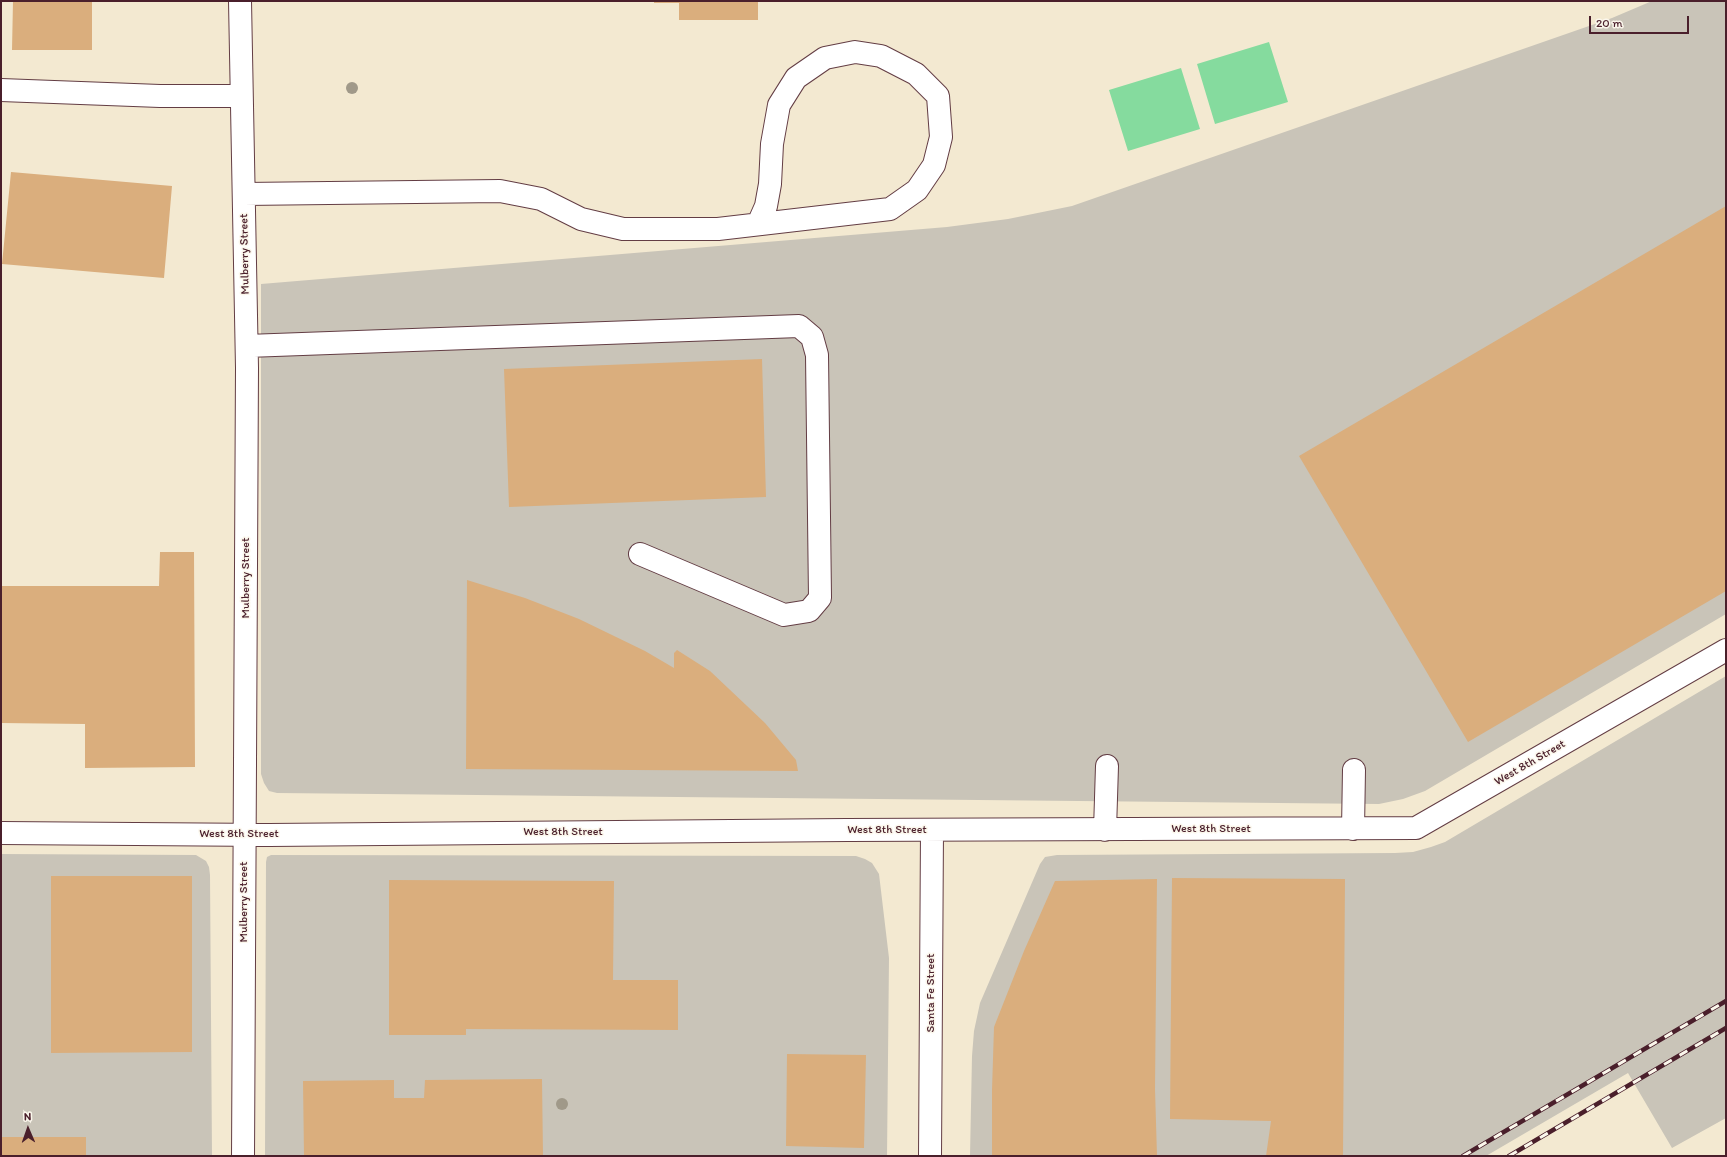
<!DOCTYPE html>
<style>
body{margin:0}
#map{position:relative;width:1727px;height:1157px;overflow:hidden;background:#f3e9d1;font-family:Itim,sans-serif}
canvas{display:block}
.frame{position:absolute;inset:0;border:2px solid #4a1f2b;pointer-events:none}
.north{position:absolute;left:8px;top:1109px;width:40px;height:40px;-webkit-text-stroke:3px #fbf7ec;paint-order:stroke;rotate:358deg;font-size:11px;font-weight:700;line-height:16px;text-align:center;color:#4a1f2b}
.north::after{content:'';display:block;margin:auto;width:14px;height:18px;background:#4a1f2b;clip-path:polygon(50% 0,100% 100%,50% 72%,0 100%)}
.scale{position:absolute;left:1589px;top:16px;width:100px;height:18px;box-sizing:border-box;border:2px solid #4a1f2b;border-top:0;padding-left:5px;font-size:12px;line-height:14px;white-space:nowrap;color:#4a1f2b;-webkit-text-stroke:3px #fbf7ec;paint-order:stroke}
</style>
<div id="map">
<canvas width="1727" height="1157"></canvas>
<div class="frame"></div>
<div class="north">N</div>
<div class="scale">20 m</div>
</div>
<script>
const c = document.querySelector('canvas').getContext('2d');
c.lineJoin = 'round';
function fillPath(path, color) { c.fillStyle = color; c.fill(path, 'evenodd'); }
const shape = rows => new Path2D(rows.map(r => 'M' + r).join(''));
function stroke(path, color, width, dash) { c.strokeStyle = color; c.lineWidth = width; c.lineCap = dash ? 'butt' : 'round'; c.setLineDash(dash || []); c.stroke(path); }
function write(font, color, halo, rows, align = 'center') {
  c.font = font + ' Itim,sans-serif'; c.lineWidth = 3; c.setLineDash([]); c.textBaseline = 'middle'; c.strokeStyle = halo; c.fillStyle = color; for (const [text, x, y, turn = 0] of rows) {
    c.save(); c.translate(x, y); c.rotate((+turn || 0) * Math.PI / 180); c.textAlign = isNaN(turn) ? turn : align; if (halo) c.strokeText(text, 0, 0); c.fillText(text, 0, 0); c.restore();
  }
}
const industrial = shape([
 [1652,1,1726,1,1726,614,1425,791,1403,799,1379,804,277,793,269,791,264,783,261,774,261,284,947,227,1008,219,1072,206,1612,18],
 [1726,676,1726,1118,1672,1148,1628,1073,1486,1156,970,1156,972,1056,974,1031,980,1003,1040,864,1045,857,1057,855,1395,853,1413,852,1431,847,1445,842],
 [1,854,196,855,206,861,209,867,210,875,212,1156,1,1156],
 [271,855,856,856,865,859,872,863,879,874,889,958,887,1156,265,1156,266,862,267,857]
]);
const green = shape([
 [1269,42,1288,102,1215,124,1197,64],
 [1181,68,1200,129,1128,151,1109,90]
]);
const building = shape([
 [13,1,92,1,92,50,12,50],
 [654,1,758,1,758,20,679,20,679,3,654,3],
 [11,172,172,186,164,278,2,264],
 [1726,206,1726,591,1468,742,1299,456],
 [762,359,766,497,509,507,504,369],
 [160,552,194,552,195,767,85,768,85,724,1,723,1,586,159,586],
 [467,580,525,598,579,619,645,651,674,668,674,653,677,650,710,671,765,723,796,760,798,771,466,769],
 [51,876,192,876,192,1052,51,1053],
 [1172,878,1345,879,1343,1156,1266,1156,1271,1121,1170,1119],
 [1157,879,1155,1089,1157,1156,992,1156,992,1090,994,1027,1024,951,1055,881],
 [389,880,614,881,613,980,678,980,678,1030,466,1029,466,1035,389,1035],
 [787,1054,866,1055,864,1148,786,1146],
 [542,1079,543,1156,304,1156,303,1081,394,1080,394,1098,424,1098,425,1080],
 [1,1137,86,1137,86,1156,1,1156]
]);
const minor = shape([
 [240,1,247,368,243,1156],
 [1,90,160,96,241,96],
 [244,194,500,191,541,199,581,219,623,229,718,229,890,209,917,190,934,165,941,137,938,96,916,74,881,56,855,52,825,58,796,78,779,105,772,144,770,184,766,206,758,224],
 [247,346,799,326,812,337,817,355,820,598,809,611,784,615,640,554],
 [1353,829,1354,770],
 [1105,830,1107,766],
 [1,833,269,835,847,830,1416,828,1726,650],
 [930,1156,932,830]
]);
const rail = shape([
 [1463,1156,1726,1001],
 [1509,1156,1726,1028]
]);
const trees = [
 [352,88],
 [562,1104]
];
const streetNames = [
 ["Mulberry Street",245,254,-91],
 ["Mulberry Street",246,578,-90],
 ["West 8th Street",1530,763,-30],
 ["West 8th Street",1211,829],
 ["West 8th Street",887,830],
 ["West 8th Street",563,832],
 ["West 8th Street",239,834],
 ["Mulberry Street",244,902,-90],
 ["Santa Fe Street",931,993,-90]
];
fillPath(industrial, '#c9c4b8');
fillPath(green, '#85db9e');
fillPath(building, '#daae7d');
stroke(minor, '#633d44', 24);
stroke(minor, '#fff', 22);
stroke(rail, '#4a1f2b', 4.5);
stroke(rail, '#fbf7ec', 3, [9]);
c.fillStyle = '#a09989';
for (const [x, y] of trees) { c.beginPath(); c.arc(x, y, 6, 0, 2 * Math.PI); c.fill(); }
write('12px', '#4a1f2b', '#fbf7ec', streetNames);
</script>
